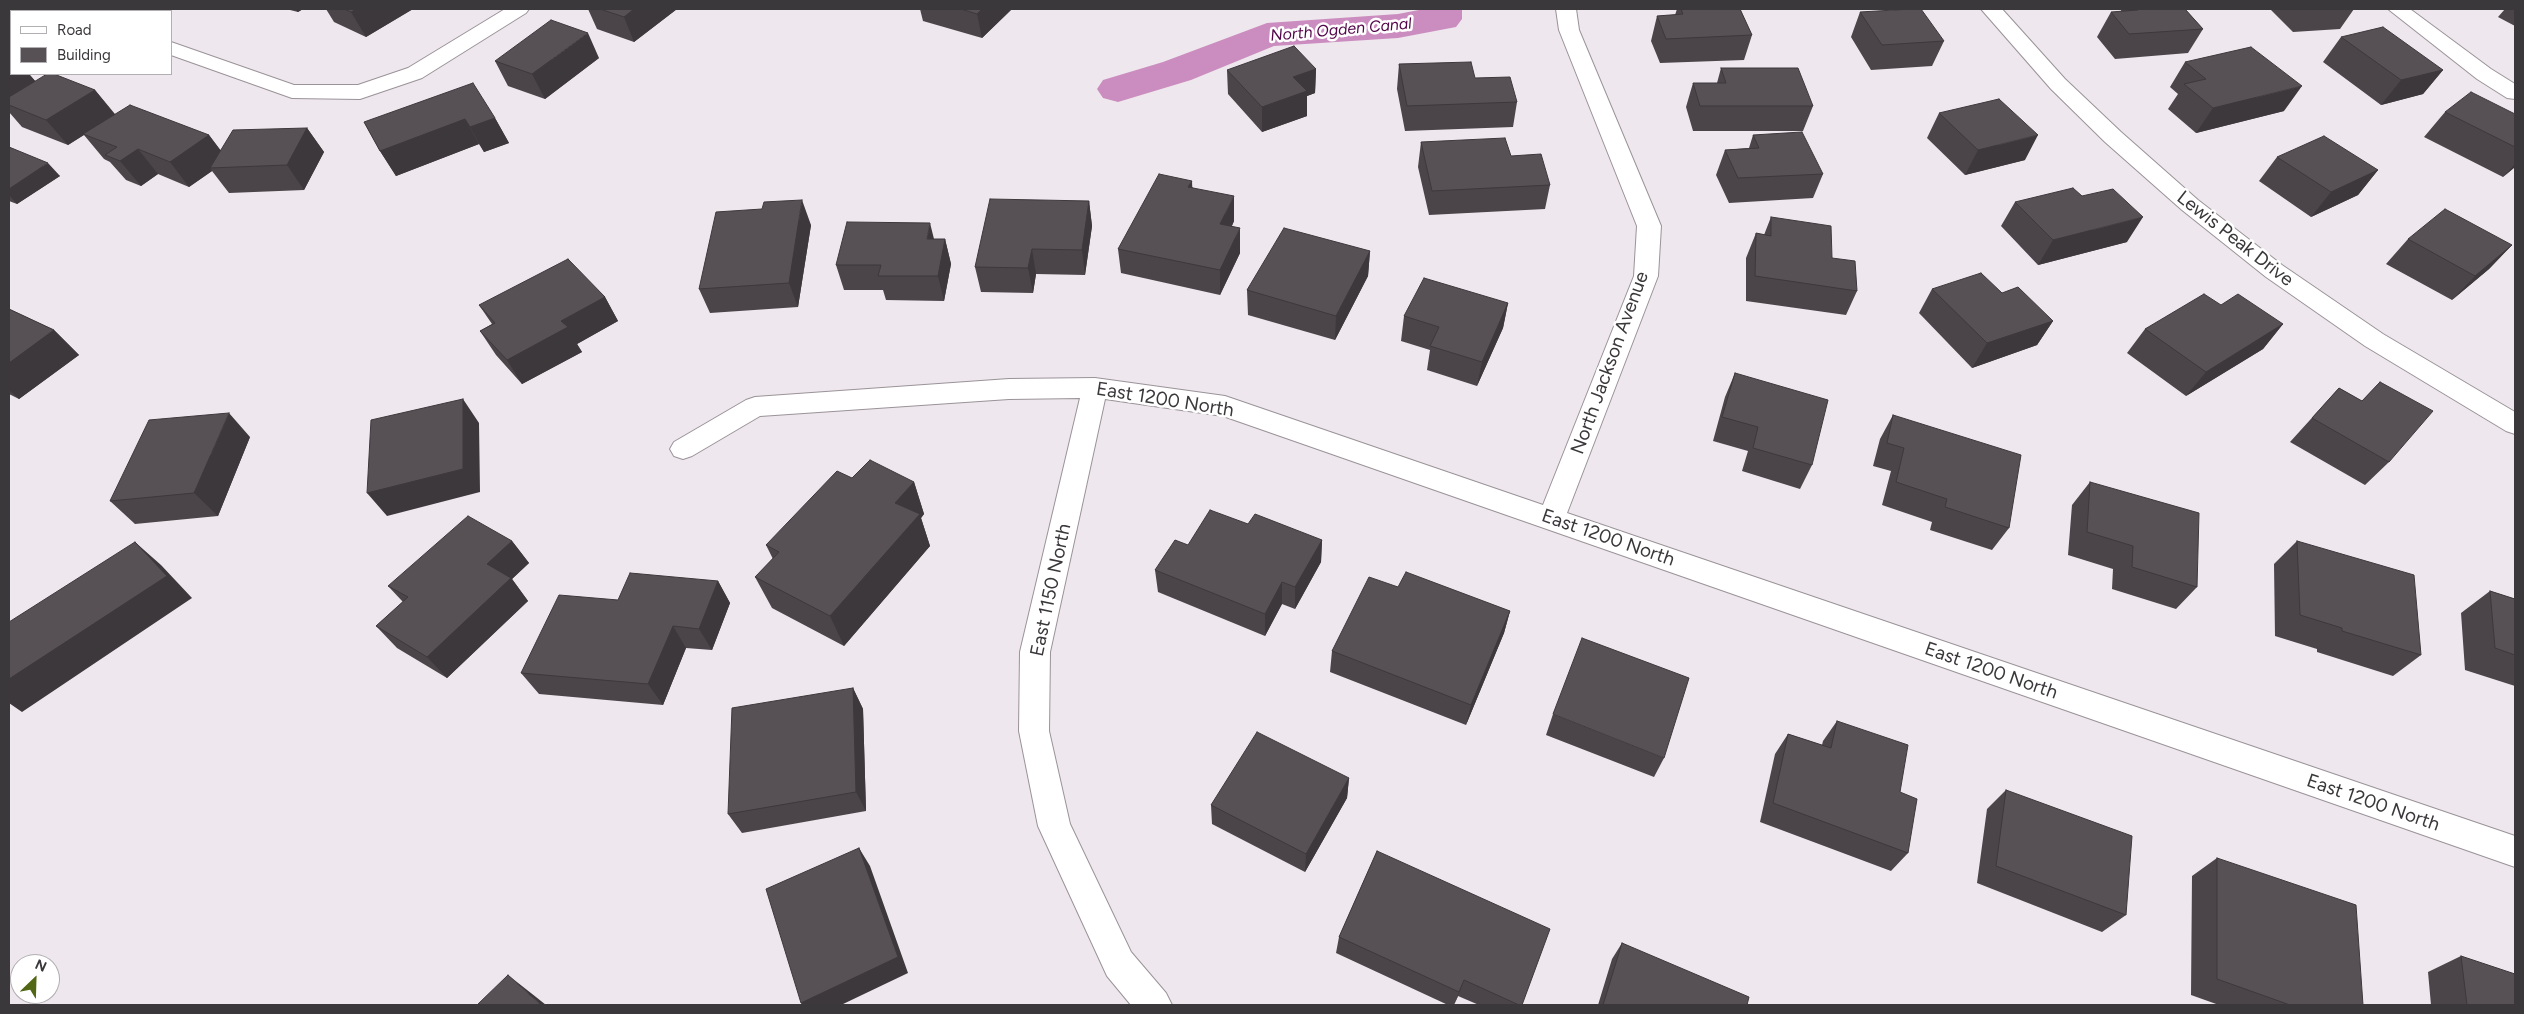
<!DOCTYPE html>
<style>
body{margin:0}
#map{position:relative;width:2524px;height:1014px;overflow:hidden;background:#eee7ed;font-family:Figtree,sans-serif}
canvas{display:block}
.frame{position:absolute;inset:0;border:10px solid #3b383b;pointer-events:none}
.legend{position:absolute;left:10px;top:10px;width:162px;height:65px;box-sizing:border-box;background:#fff;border:1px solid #b1afb1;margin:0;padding:6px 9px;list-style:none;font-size:15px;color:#3b383b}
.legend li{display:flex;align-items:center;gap:10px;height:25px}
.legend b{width:25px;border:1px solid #b1afb1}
.north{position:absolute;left:10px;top:954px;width:50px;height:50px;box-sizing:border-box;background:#fff;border:1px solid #b1afb1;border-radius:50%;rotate:24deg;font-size:14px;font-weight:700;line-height:20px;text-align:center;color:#3b383b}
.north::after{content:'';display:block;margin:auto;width:18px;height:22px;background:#526715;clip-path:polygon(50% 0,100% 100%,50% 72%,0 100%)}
</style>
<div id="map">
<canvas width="2524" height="1014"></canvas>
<div class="frame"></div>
<ul class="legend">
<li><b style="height:6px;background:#fff"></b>Road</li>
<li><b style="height:14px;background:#575055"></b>Building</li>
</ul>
<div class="north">N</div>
</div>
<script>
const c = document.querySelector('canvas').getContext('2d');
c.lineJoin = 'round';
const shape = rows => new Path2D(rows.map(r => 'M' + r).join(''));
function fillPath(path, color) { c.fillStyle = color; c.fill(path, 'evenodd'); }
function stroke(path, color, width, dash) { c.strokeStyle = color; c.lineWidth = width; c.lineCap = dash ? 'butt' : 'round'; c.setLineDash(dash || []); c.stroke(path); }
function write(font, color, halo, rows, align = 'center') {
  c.font = font + ' Figtree,sans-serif'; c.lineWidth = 5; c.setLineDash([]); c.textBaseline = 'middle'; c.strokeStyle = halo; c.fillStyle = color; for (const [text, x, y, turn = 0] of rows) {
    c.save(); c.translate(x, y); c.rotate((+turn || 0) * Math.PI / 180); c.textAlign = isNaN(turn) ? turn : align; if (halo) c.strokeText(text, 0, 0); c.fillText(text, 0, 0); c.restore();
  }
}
const canal = shape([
 [1424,9,1462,9,1462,19,1456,27,1398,38,1274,46,1191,80,1118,102,1103,98,1097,89,1103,80,1163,62,1267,23,1398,14,1424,9]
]);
const minor = shape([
 [49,9,74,9,76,11,51,11,49,9],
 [505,9,529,9,526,13,422,78,360,99,292,98,171,55,171,42,294,85,358,85,408,68,505,9],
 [1556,9,1576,9,1579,30,1661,226,1658,276,1567,513,2515,836,2515,867,1223,416,1105,399,1050,652,1049,731,1070,824,1131,952,1166,993,1172,1005,1131,1005,1107,976,1038,826,1019,731,1020,652,1080,398,1009,399,760,416,692,456,683,459,674,456,670,449,674,442,746,400,755,397,1009,379,1095,378,1225,396,1543,505,1634,276,1637,226,1559,30,1556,9],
 [1981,9,2002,9,2065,79,2121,132,2198,200,2282,265,2383,334,2515,412,2515,434,2506,431,2365,346,2266,277,2182,210,2105,142,2051,89,1981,9],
 [2388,9,2410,9,2491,69,2515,84,2515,99,2507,98,2477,79,2388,9]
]);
const wall = shape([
 [286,9,303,9,298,12],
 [326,9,413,9,366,37,334,22],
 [588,9,677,9,634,42,597,29],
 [920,9,1012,9,982,38,923,21],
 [1677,9,1740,9,1752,35,1744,60,1660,63,1651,41,1657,16,1675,15],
 [2122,9,2185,9,2203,29,2188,53,2115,59,2097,37,2111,12,2120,12],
 [2270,9,2354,9,2340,29,2293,32],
 [2505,9,2515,9,2515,26,2498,17],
 [1860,12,1944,41,1932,66,1871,70,1851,37],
 [2341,37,2443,70,2423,94,2381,105,2323,62],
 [9,56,11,74,29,74,35,81,95,90,115,114,209,135,220,150,307,128,324,152,304,190,229,193,212,171,189,187,158,174,141,186,126,180,110,162,104,159,84,135,68,145,22,127,9,112],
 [599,58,545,99,508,86,495,61],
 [2185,62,2284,111,2196,133,2168,109,2178,94,2170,87],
 [1399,64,1475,78,1517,102,1513,127,1405,131,1397,89],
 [1721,68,1813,106,1803,131,1693,131,1686,107,1693,83,1717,83],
 [1316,69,1315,93,1307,96,1307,116,1262,132,1228,94,1227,70],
 [2445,112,2515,114,2515,167,2503,177,2424,137],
 [1939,113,2025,160,1965,175,1927,138],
 [495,118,509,143,484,152,479,144,396,176,380,151,364,122],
 [1753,135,1823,174,1813,198,1729,203,1716,175,1725,150,1749,148],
 [1421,142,1511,156,1550,185,1545,209,1429,215,1418,167],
 [9,147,60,176,17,204,9,201],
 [2277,157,2378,170,2358,195,2311,217,2259,181],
 [1192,181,1192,187,1234,221,1232,226,1240,253,1220,295,1121,273,1118,249],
 [1089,201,1092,226,1085,275,1036,274,1033,293,981,292,975,267],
 [2015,202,2127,242,2038,265,2001,226],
 [762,209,811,225,798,307,710,313,699,289],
 [1771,217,1832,258,1857,291,1846,315,1746,301,1746,258,1756,233,1764,235],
 [945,239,951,264,944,301,886,300,883,290,844,290,836,265],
 [2408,239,2512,245,2489,269,2452,300,2386,264],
 [1370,251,1368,276,1335,340,1248,315,1247,290],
 [1932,289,2002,293,2053,321,2037,345,1972,368,1919,313],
 [605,297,618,321,577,344,582,352,522,384,496,355,480,331,492,324,479,305],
 [1508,303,1503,328,1477,386,1427,370,1430,350,1401,341,1404,316],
 [2221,305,2283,324,2263,349,2186,396,2127,353,2145,329],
 [9,309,54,330,79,355,19,399,9,394],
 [1735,373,1812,465,1800,489,1742,471,1748,451,1713,441,1725,397],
 [2380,382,2389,462,2365,485,2290,442,2339,388,2362,401],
 [1893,415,2009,528,1992,550,1930,530,1932,522,1882,505,1891,471,1873,466,1880,439],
 [250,437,218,516,135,524,110,501],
 [852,478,914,482,924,514,921,518,930,546,844,646,772,608,755,577,773,559,766,545],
 [2090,482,2197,587,2176,609,2112,589,2113,569,2068,555,2072,505],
 [1248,524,1322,540,1321,562,1295,609,1282,604,1265,636,1158,592,1155,570,1188,545],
 [512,541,529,563,512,579,528,601,447,678,397,648,376,626,403,602,388,586],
 [2297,541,2421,655,2393,676,2317,652,2317,649,2275,636,2274,564],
 [718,581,730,603,712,650,686,648,663,705,539,694,521,673,618,600],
 [1398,587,1510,611,1504,633,1466,725,1330,672,1332,651],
 [2490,591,2515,599,2515,686,2465,670,2461,613],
 [853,688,863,709,866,811,742,833,728,814],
 [1553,714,1664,758,1654,777,1546,735],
 [1837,721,1900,792,1908,853,1891,871,1760,822,1775,754,1788,734,1822,745,1823,741],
 [1349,778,1347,798,1305,872,1212,824,1211,805],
 [2006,790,2126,915,2102,932,1977,883,1987,809],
 [1377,851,1522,1005,1479,1005,1458,996,1454,1005,1448,1005,1336,953,1339,937],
 [2217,858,2363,1005,2219,1005,2191,995,2192,876],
 [1622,943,1747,1005,1598,1005,1612,959],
 [2461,956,2515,1005,2431,1005,2428,972]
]);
const shadedWall = shape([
 [295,9,303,9,298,12],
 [357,9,413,9,366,37,351,12],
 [634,9,677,9,634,42,624,17],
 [982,9,1012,9,982,38,977,14],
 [588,33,599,58,545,99,532,74],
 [11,61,11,74,29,74,37,83,9,100,9,62],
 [1316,69,1315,93,1307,96,1307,116,1262,132,1262,107,1293,77],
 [2443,70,2423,94,2381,105,2401,80],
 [2302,86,2284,111,2196,133,2213,108],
 [95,90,115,115,68,145,46,120],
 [495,118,509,143,484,152,470,127],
 [465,119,479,144,396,176,380,151],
 [307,128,324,152,304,190,287,165],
 [209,135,228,160,210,168,212,171,189,187,170,162],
 [2038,135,2025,160,1965,175,1978,150],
 [138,149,158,174,141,186,120,161],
 [48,163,60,176,17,204,9,195,9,189],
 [2515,164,2515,167,2503,177],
 [2378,170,2358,195,2311,217,2331,192],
 [1192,181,1193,205,1188,187],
 [1234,196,1234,221,1221,248,1220,224],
 [802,200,811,225,798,307,789,283],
 [1089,201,1092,226,1085,275,1082,250],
 [2143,217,2127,242,2038,265,2053,240],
 [930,223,936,247,927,239],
 [1240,228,1240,253,1220,295,1220,270],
 [945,239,951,264,944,301,938,276],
 [2512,245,2489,269,2452,300,2475,276],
 [1032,249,1036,274,1033,293,1028,268],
 [1370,251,1368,276,1335,340,1336,316],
 [605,297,618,321,577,344,582,352,522,384,507,360,561,321],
 [1508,303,1503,328,1477,386,1482,362],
 [2053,321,2037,345,1972,368,1987,343],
 [2283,324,2263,349,2186,396,2206,372],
 [54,330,79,355,19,399,9,390,9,363],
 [463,399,479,423,480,492,387,516,367,493],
 [229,413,250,437,218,516,194,493],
 [914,482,924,514,921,518,930,546,844,646,830,616,895,503],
 [1322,540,1321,562,1295,609,1295,587],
 [512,541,529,563,512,579,528,601,447,678,427,657,487,564],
 [135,542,161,565,192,598,22,712,9,703,9,679],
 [718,581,730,603,712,650,699,629],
 [1282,582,1282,604,1265,636,1265,614],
 [1510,611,1504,633,1466,725,1471,705],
 [673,626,686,648,663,705,648,684],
 [853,688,863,709,866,811,856,792],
 [1349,778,1347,798,1305,872,1306,854],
 [859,848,870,866,908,973,841,1005,802,1005,801,1003],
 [508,975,536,997,546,1005,541,1005],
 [1464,980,1458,996,1454,1005,1459,992]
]);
const building = shape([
 [344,9,357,9,351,12,344,9],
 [600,9,634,9,624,17,600,9],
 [961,9,982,9,977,14,961,9],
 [1681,9,1740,9,1752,35,1666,39,1657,16,1683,14,1681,9],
 [1912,9,1921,9,1944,41,1882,45,1860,12,1912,9],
 [2137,9,2185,9,2203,29,2129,34,2111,12,2138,10,2137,9],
 [551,20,588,33,532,74,495,61,551,20],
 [2383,27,2443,70,2401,80,2341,37,2383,27],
 [1294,46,1316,69,1293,77,1307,91,1262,107,1227,70,1294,46],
 [2251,47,2302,86,2213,108,2184,84,2206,79,2185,62,2251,47],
 [9,56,11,57,11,61,9,62,9,56],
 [1471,62,1475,78,1510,77,1517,102,1407,106,1399,64,1471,62],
 [1721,68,1798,68,1813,106,1700,106,1693,83,1726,83,1721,68],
 [47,74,54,74,95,90,46,120,9,105,9,97,47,74],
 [473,83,495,118,470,127,465,119,380,151,364,122,473,83],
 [2471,92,2515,114,2515,147,2445,112,2471,92],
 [1999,99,2038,135,1978,150,1939,113,1999,99],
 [130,105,209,135,170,162,138,149,120,161,105,155,117,147,83,134,130,105],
 [307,128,287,165,210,168,233,130,307,128],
 [1802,132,1823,174,1738,178,1725,150,1759,148,1753,135,1802,132],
 [2324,136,2378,170,2331,192,2277,157,2324,136],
 [1505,138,1511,156,1541,154,1550,185,1432,191,1421,142,1505,138],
 [9,147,48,163,9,189,9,147],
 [1159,174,1192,181,1188,187,1234,196,1220,224,1240,228,1220,270,1118,249,1159,174],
 [2073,188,2082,196,2113,189,2143,217,2053,240,2015,202,2073,188],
 [990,199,1089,201,1082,250,1032,249,1028,268,975,267,990,199],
 [802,200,789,283,699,289,716,212,762,209,764,202,802,200],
 [2445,209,2512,245,2475,276,2408,239,2445,209],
 [1771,217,1831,226,1832,258,1855,261,1857,291,1755,276,1756,233,1771,236,1771,217],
 [847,222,930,223,927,239,945,239,938,276,878,276,881,265,836,265,847,222],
 [1284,228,1370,251,1336,316,1247,290,1284,228],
 [568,259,605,297,561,321,568,327,507,360,480,331,495,323,479,305,568,259],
 [1981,273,2002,293,2018,287,2053,321,1987,343,1932,289,1981,273],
 [1424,278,1508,303,1482,362,1430,346,1439,327,1404,316,1424,278],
 [2204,294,2221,305,2238,294,2283,324,2206,372,2145,329,2204,294],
 [9,309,54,330,9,363,9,309],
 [1735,373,1828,400,1812,465,1753,448,1758,427,1722,417,1735,373],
 [2380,382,2433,411,2389,462,2312,418,2339,388,2362,401,2380,382],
 [463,399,463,469,367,493,371,420,463,399],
 [229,413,194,493,110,501,149,420,229,413],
 [1893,415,2021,455,2009,528,1945,507,1947,499,1896,482,1904,448,1887,443,1893,415],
 [870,460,914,482,895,503,920,514,830,616,755,577,779,552,766,545,837,471,852,478,870,460],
 [2090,482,2199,513,2197,587,2132,567,2133,546,2087,532,2090,482],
 [1210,510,1248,524,1255,514,1322,540,1295,587,1282,582,1265,614,1155,570,1175,540,1188,545,1210,510],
 [468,516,512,541,487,564,511,578,427,657,376,626,408,597,388,586,468,516],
 [2297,541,2414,575,2421,655,2342,631,2342,628,2300,615,2297,541],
 [135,542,167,576,9,679,9,622,135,542],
 [1406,572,1510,611,1471,705,1332,651,1369,577,1398,587,1406,572],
 [630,573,718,581,699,629,673,626,648,684,521,673,559,595,618,600,630,573],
 [2490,591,2515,599,2515,655,2495,648,2490,591],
 [1582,638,1689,678,1664,758,1553,714,1582,638],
 [853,688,856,792,728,814,732,708,853,688],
 [1837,721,1908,745,1900,792,1917,799,1908,853,1773,803,1788,734,1831,748,1837,721],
 [1257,732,1349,778,1306,854,1211,805,1257,732],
 [2006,790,2132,836,2126,915,1996,866,2006,790],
 [859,848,898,957,801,1003,766,889,859,848],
 [1377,851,1550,929,1522,1005,1519,1005,1464,980,1459,992,1339,937,1377,851],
 [2217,858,2356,905,2363,1005,2290,1005,2217,979,2217,858],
 [1622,943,1749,997,1747,1005,1603,1005,1622,943],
 [2461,956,2515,974,2515,1005,2467,1005,2461,956],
 [508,975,541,1005,477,1005,508,975]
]);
const farWaternames = [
 ["North Ogden Canal",1341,30,-5]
];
const streetNames = [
 ["Lewis Peak Drive",2235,239,38],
 ["North Jackson Avenue",1610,363,-70],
 ["East 1200 North",1165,400,9],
 ["East 1200 North",1608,538,19],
 ["East 1150 North",1051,590,-78],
 ["East 1200 North",1991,671,19],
 ["East 1200 North",2373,803,19]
];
fillPath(canal, '#cb8dbf');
stroke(minor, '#9a9398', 2);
fillPath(minor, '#fff');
fillPath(wall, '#4b4549');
fillPath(shadedWall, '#3d383c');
fillPath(building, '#575055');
stroke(building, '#3d383c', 1);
write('italic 16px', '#520549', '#fff', farWaternames);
write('19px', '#3b383b', '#fff', streetNames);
</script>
